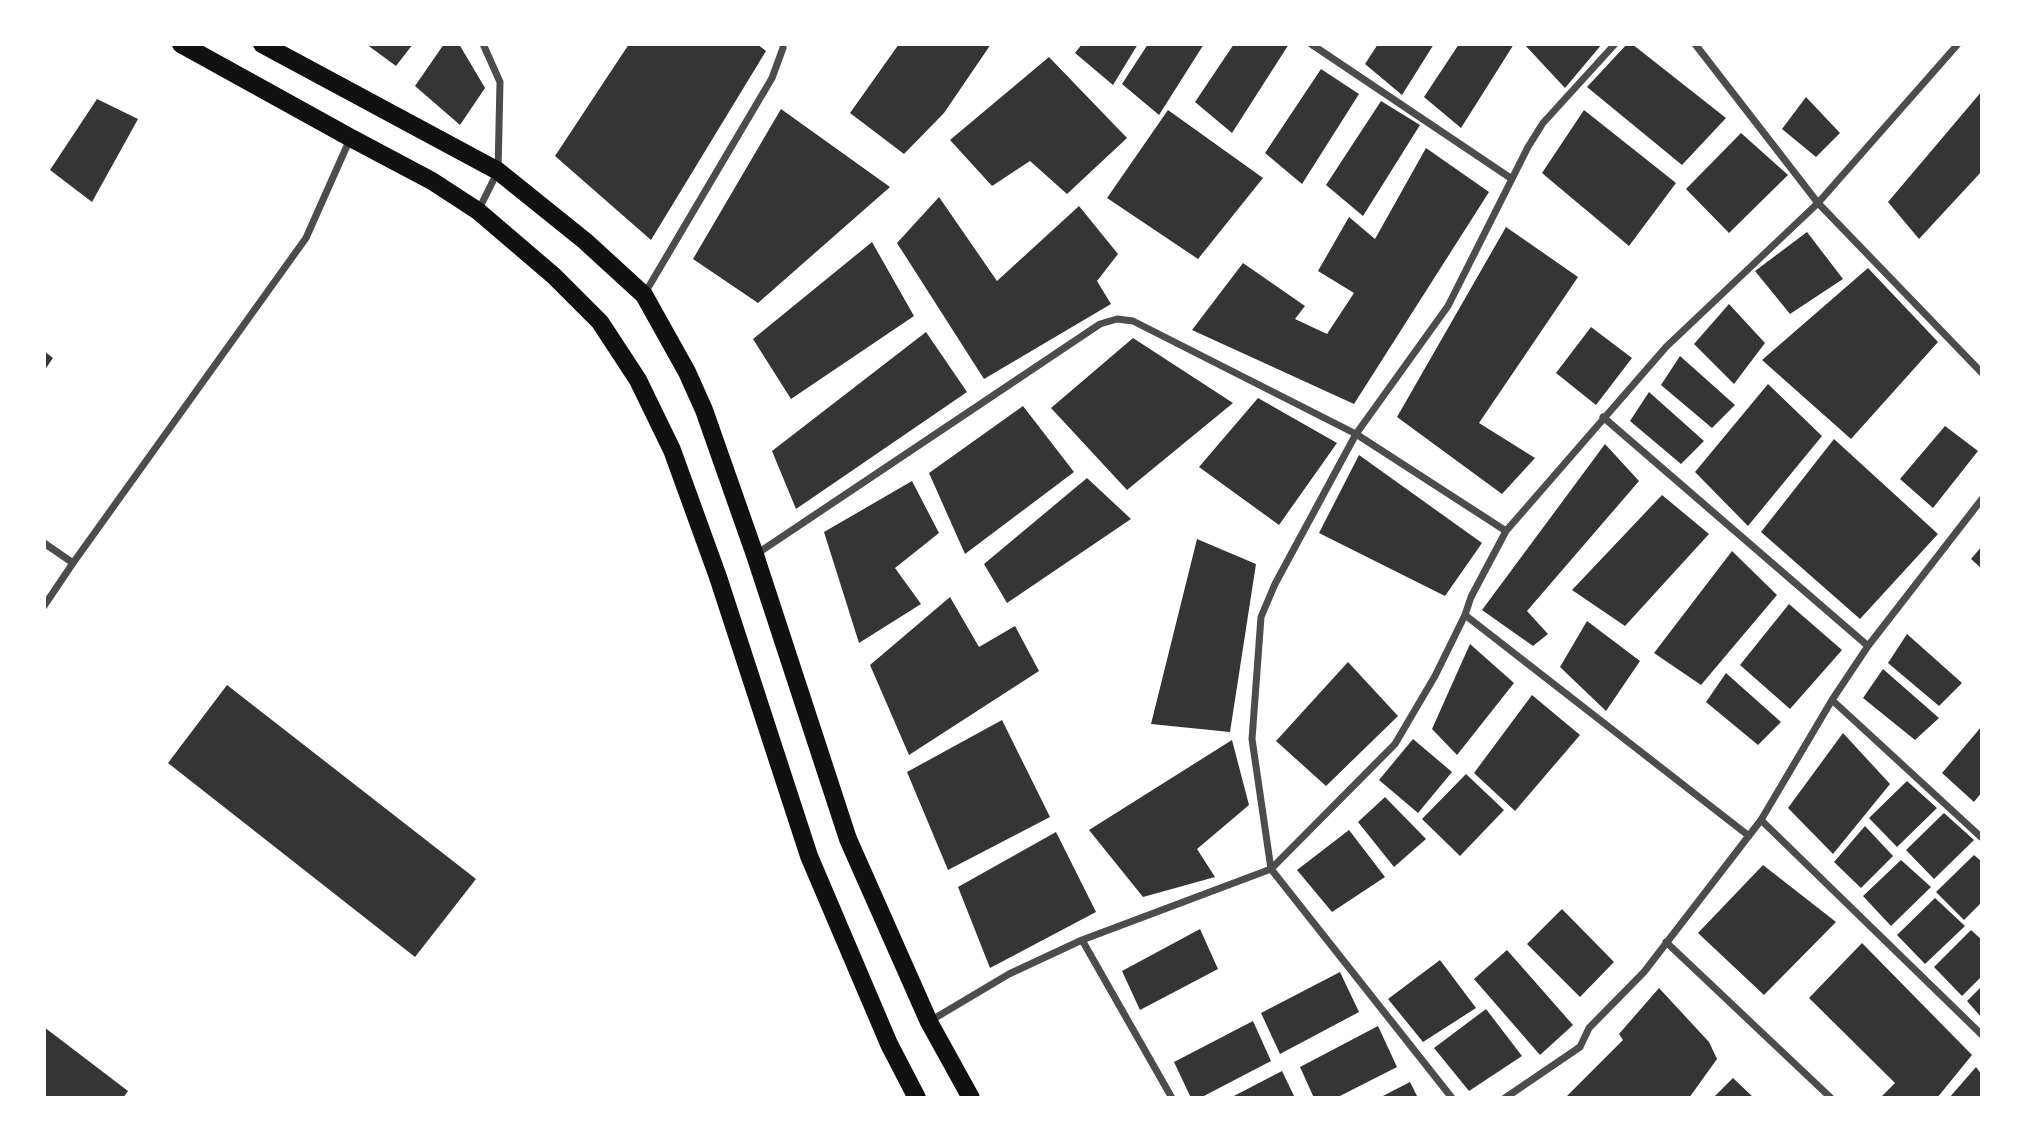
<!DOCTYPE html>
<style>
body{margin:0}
#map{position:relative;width:2026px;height:1142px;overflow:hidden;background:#fff;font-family:Overpass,sans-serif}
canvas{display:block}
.frame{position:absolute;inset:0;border:46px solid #fff;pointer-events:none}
</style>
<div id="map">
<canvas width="2026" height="1142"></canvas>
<div class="frame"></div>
</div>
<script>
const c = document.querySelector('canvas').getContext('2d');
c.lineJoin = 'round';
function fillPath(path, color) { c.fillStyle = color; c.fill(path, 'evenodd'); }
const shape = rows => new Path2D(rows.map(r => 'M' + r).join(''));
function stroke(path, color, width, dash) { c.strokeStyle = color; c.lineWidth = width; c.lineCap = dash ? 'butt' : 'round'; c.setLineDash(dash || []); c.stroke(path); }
const building = shape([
 [366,44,413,44,396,66],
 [444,44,459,44,485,88,460,125,415,86],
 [629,44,757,44,766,51,651,240,555,156],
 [899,44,991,44,944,113,904,154,850,113],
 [1082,44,1138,44,1113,85,1075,53],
 [1148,44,1204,44,1159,115,1122,84],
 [1234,44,1289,44,1232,133,1195,102],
 [1378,44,1434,44,1402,95,1365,64],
 [1459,44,1514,44,1461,128,1424,97],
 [1524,44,1602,44,1565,88],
 [1627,44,1632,44,1726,118,1682,165,1587,87],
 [1049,57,1127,138,1067,194,1030,161,992,186,950,140],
 [1321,69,1359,94,1302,184,1265,153],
 [1982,91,1982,171,1919,239,1888,202],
 [1806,97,1840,133,1816,157,1782,129],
 [97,99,138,119,92,202,50,170],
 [1381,101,1420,125,1363,216,1326,185],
 [781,109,890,187,758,303,693,259],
 [1168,110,1263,178,1198,259,1107,198],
 [1584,110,1676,183,1629,246,1542,173],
 [1741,133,1788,175,1729,233,1686,189],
 [1426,148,1489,192,1354,404,1192,330,1243,263,1305,306,1295,319,1327,334,1354,293,1318,271,1349,217,1375,239],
 [939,197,997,281,1079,206,1118,254,1097,281,1111,304,984,379,897,243],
 [1506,227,1578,277,1479,423,1535,458,1502,494,1397,417],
 [1807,232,1843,279,1790,314,1755,271],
 [872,242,914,316,791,399,753,339],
 [1868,268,1938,342,1851,439,1762,360],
 [1729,304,1765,343,1734,384,1694,344],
 [1591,327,1632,358,1596,405,1556,373],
 [926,332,967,392,796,509,772,451],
 [1133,338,1233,403,1127,490,1051,408],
 [44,351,53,358,44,371],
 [1680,356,1735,405,1712,428,1661,385],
 [1768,384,1822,436,1748,526,1695,472],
 [1649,392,1704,441,1681,464,1630,421],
 [1258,398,1337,443,1279,525,1199,467],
 [1023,406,1074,472,965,554,929,473],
 [1945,426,1978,451,1933,508,1900,479],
 [1834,439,1938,534,1860,619,1761,532],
 [1605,444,1639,481,1527,611,1548,634,1533,646,1482,610],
 [1359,455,1482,543,1445,596,1319,533],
 [1087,478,1131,519,1007,603,984,564],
 [912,481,939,533,895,568,921,604,859,643,824,532],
 [1662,495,1709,534,1625,626,1572,590],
 [1197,539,1256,564,1230,732,1151,724],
 [1982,546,1982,569,1971,559],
 [1732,551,1777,595,1701,685,1654,653],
 [950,597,979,647,1015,626,1039,671,909,755,870,665],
 [1789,604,1842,650,1790,709,1740,665],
 [1587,621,1640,661,1606,711,1560,667],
 [1907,634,1962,683,1939,706,1888,663],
 [1470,644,1514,683,1457,755,1432,729],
 [1348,662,1398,716,1326,786,1276,741],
 [1883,669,1939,718,1915,740,1863,698],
 [1726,673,1781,722,1758,745,1706,702],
 [227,685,476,879,415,957,168,763],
 [1532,695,1580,735,1515,811,1474,773],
 [1002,720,1050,817,948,870,907,772],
 [1982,726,1982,792,1974,802,1942,773],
 [1843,733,1890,784,1833,854,1788,808],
 [1413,739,1452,772,1418,813,1379,780],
 [1232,740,1249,805,1197,849,1215,877,1143,897,1089,830],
 [1466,774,1504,810,1460,856,1422,819],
 [1907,781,1937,808,1897,847,1869,818],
 [1385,797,1426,839,1394,867,1358,822],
 [1944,813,1974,840,1934,879,1906,850],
 [1865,826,1893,856,1861,888,1834,862],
 [1349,830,1385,877,1332,912,1297,870],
 [1056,832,1096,912,990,968,958,887],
 [1974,855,1982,862,1982,902,1964,920,1936,892],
 [1901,860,1931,887,1891,926,1863,896],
 [1763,865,1836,922,1764,995,1698,933],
 [1935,898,1965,926,1925,964,1897,935],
 [1562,909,1614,962,1580,997,1527,944],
 [1200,929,1218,969,1140,1010,1122,971],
 [1971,930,1982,940,1982,976,1962,996,1934,967],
 [1862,943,1972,1055,1937,1098,1880,1098,1895,1083,1809,998],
 [1507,950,1573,1025,1540,1055,1474,979],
 [1440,960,1476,1008,1423,1042,1388,999],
 [1340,972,1359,1012,1280,1054,1261,1013],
 [1982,986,1982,1018,1967,1001],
 [1659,988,1709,1042,1717,1059,1689,1098,1565,1098,1623,1040,1619,1034],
 [1486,1009,1522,1056,1469,1091,1434,1048],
 [1253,1021,1271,1061,1200,1098,1191,1098,1174,1062],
 [1378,1026,1397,1067,1336,1098,1314,1098,1300,1067],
 [44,1027,128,1091,123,1098,44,1098],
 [1976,1067,1982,1075,1982,1098,1949,1098],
 [1282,1071,1295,1098,1230,1098],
 [1733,1078,1754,1098,1713,1098],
 [1410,1082,1418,1098,1379,1098]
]);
const minor = shape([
 [1311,44,1512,179],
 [1695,44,1818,203,1982,373],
 [478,211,498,171,500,82,483,44],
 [645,293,772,78,783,48,783,44],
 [1603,417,1868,646],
 [44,543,73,563],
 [755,555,1100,324,1117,319,1133,321,1356,434,1506,531],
 [44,606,73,563,306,238,350,139],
 [1465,615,1749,836],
 [1832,700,1982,838],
 [1761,820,1982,1035],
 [1082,940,1172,1098],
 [1666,942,1831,1098],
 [930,1021,1009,974,1082,940,1271,869,1395,744,1435,676,1465,615,1471,597,1506,531,1666,347,1818,203,1958,44],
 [1452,1098,1271,869,1252,739,1261,617,1275,584,1356,434,1448,306,1528,147,1543,123,1615,44],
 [1505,1098,1580,1047,1589,1028,1644,972,1761,820,1832,700,1868,646,1982,499]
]);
const primary = shape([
 [181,44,351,138,432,181,478,211,554,276,600,322,638,380,672,450,718,577,809,856,889,1044,917,1098],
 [262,44,498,171,585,241,644,295,687,372,704,410,755,555,848,839,929,1022,971,1098]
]);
fillPath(building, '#353535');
stroke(minor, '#4c4c4c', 7);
stroke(primary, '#111', 18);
</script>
